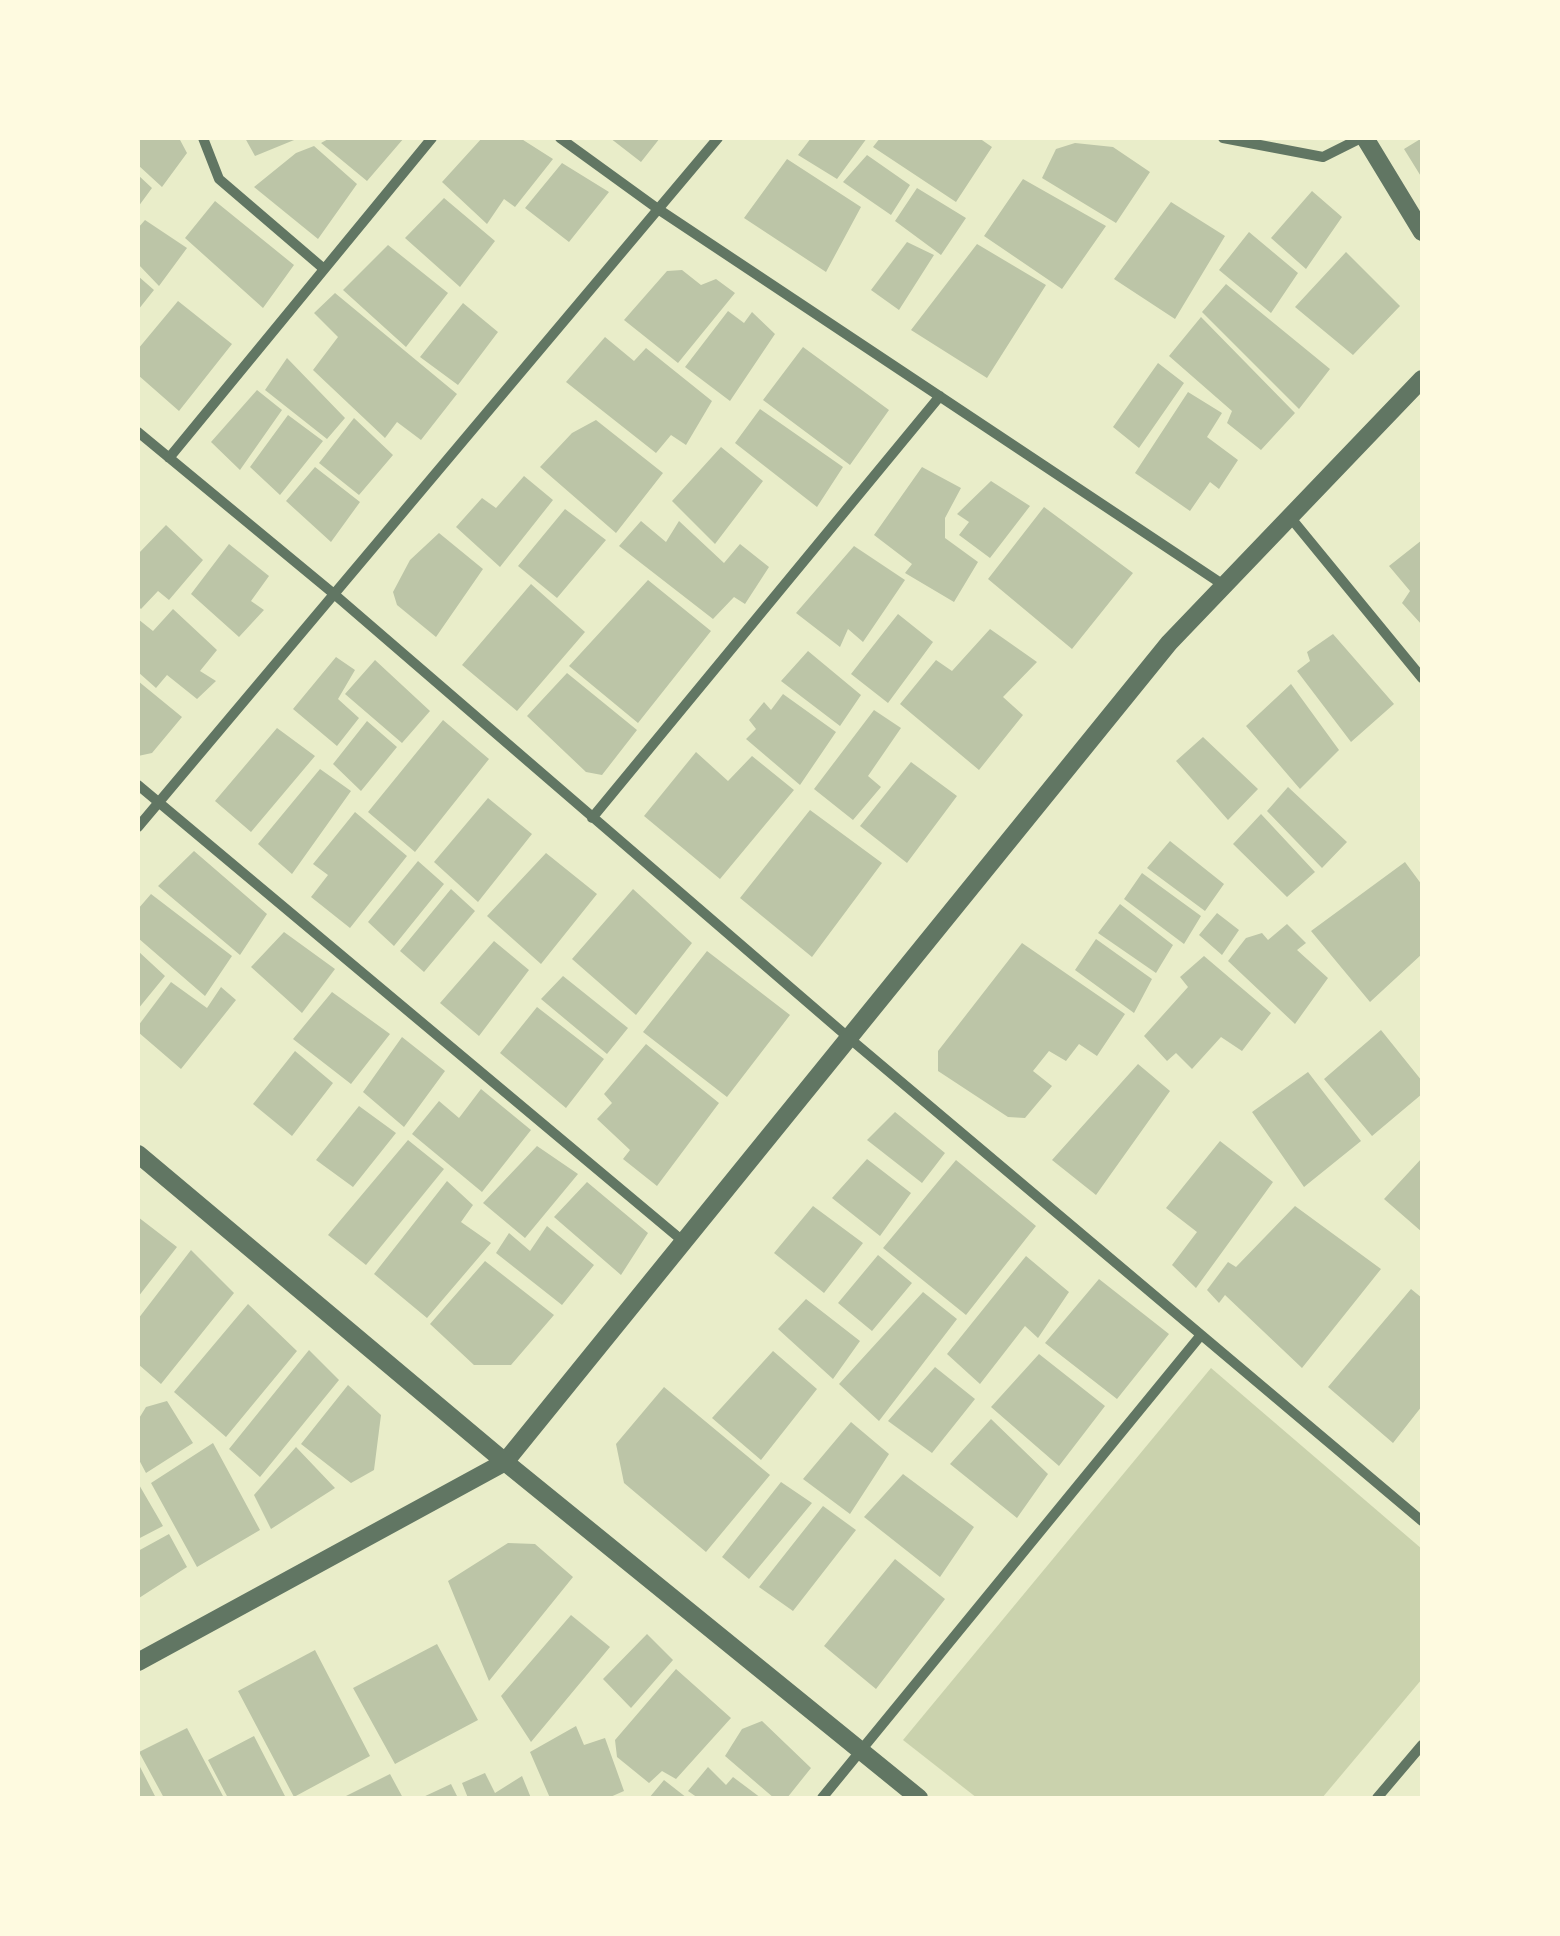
<!DOCTYPE html>
<style>
body{margin:0}
#map{position:relative;width:1560px;height:1936px;overflow:hidden;background:#e9edc9;font-family:Cabin,sans-serif}
canvas{display:block}
.frame{position:absolute;inset:0;border:140px solid #fefae0;pointer-events:none}
</style>
<div id="map">
<canvas width="1560" height="1936"></canvas>
<div class="frame"></div>
</div>
<script>
const c = document.querySelector('canvas').getContext('2d');
c.lineJoin = 'round';
function fillPath(path, color) { c.fillStyle = color; c.fill(path, 'evenodd'); }
const shape = rows => new Path2D(rows.map(r => 'M' + r).join(''));
function stroke(path, color, width, dash) { c.strokeStyle = color; c.lineWidth = width; c.lineCap = dash ? 'butt' : 'round'; c.setLineDash(dash || []); c.stroke(path); }
const green = shape([
 [1211,1368,1422,1549,1422,1679,1322,1798,977,1798,903,1740]
]);
const building = shape([
 [138,138,179,138,187,153,162,187,138,165],
 [245,138,299,138,255,156],
 [330,138,404,138,367,181,321,143],
 [482,138,520,138,553,159,515,207,504,199,487,224,442,182],
 [610,138,660,138,641,162],
 [811,138,867,138,837,179,798,155],
 [880,138,979,138,992,147,956,202,873,147],
 [1422,138,1422,178,1404,149],
 [1075,143,1113,147,1150,172,1116,223,1042,178,1056,149],
 [314,146,357,184,318,239,254,187,296,153],
 [867,155,910,185,891,215,843,182],
 [787,159,861,207,826,272,744,218],
 [562,163,609,192,569,242,525,208],
 [138,175,152,188,138,207],
 [1023,179,1106,226,1062,289,984,236],
 [917,188,966,218,941,255,895,221],
 [1312,191,1342,217,1306,269,1271,238],
 [444,198,495,241,460,287,405,238],
 [215,201,294,265,263,308,185,238],
 [1171,202,1225,236,1175,319,1114,279],
 [145,220,187,248,159,286,138,264,138,228],
 [1249,232,1298,273,1271,313,1219,270],
 [907,242,934,255,899,310,871,290],
 [977,244,1046,285,987,378,911,330],
 [388,245,448,293,406,347,343,290],
 [1346,252,1400,306,1353,355,1295,307],
 [682,270,701,285,716,279,735,293,678,363,624,320,667,271],
 [138,276,154,290,138,310],
 [1226,284,1330,369,1299,409,1202,312],
 [335,293,457,394,421,440,397,422,385,438,313,370,338,337,314,313],
 [178,301,232,344,179,411,138,375,138,349],
 [463,303,498,332,458,385,420,357],
 [728,311,744,323,752,312,775,334,730,401,685,367],
 [1201,317,1295,413,1261,450,1227,423,1232,411,1169,356],
 [605,337,634,361,646,348,712,401,686,445,671,435,656,453,566,382],
 [803,347,889,410,850,465,763,400],
 [287,358,345,418,327,439,265,390],
 [1158,363,1184,383,1139,448,1113,427],
 [257,390,282,410,240,470,211,442],
 [1188,392,1222,413,1207,437,1238,460,1219,489,1210,482,1190,511,1135,473],
 [760,409,843,467,817,507,735,443],
 [288,415,323,441,280,495,250,467],
 [354,418,393,455,359,495,319,463],
 [596,420,663,473,616,533,540,467,572,433],
 [721,447,763,481,715,544,672,501],
 [315,467,360,502,331,542,286,501],
 [922,467,961,488,945,518,945,538,978,562,954,602,905,573,912,564,874,535],
 [524,476,553,500,500,567,456,527,482,498,496,508],
 [991,481,1030,506,990,558,959,535,969,522,957,514],
 [1044,507,1133,573,1072,649,988,579],
 [565,509,606,540,557,598,518,566],
 [641,521,666,542,679,521,724,563,740,544,769,567,745,604,734,597,713,619,619,546],
 [166,525,203,560,169,600,158,591,141,609,138,606,138,554],
 [439,533,483,569,436,637,397,605,393,592,410,560],
 [1422,540,1422,625,1402,603,1410,591,1389,566],
 [229,544,269,576,251,601,264,610,239,637,191,594],
 [854,546,905,580,863,642,848,629,840,647,796,613],
 [648,580,711,631,638,723,569,666],
 [531,584,585,632,517,711,462,665],
 [173,609,217,650,200,671,216,681,197,699,167,675,156,688,138,672,138,619,153,631],
 [898,614,933,642,888,703,851,674],
 [990,629,1037,662,1003,697,1023,715,979,770,900,704,936,660,952,671],
 [1333,634,1394,704,1351,742,1297,671,1310,661,1307,652],
 [808,651,861,695,840,726,781,681],
 [336,657,355,670,338,699,359,718,337,746,293,709],
 [375,660,430,711,402,743,345,694],
 [567,673,637,730,602,775,586,772,527,716],
 [138,681,182,717,152,753,138,756],
 [1291,684,1339,750,1300,789,1246,726],
 [783,694,836,732,800,785,746,739,756,729,749,720,764,702,771,710],
 [874,710,901,728,868,776,881,787,853,820,814,789],
 [443,720,489,759,415,852,368,812],
 [367,721,397,747,361,791,333,764],
 [277,728,315,756,251,832,215,801],
 [1203,737,1258,789,1228,820,1176,761],
 [696,752,728,781,752,756,794,790,720,879,644,816],
 [911,762,957,796,907,863,860,826],
 [320,769,351,791,292,874,258,844],
 [1288,787,1347,842,1322,868,1267,811],
 [488,798,532,834,478,902,434,862],
 [810,810,882,863,812,957,740,898],
 [355,812,407,856,350,928,311,897,328,875,313,864],
 [1261,814,1315,872,1287,897,1233,844],
 [1170,841,1224,884,1205,911,1147,868],
 [194,851,267,914,240,955,158,886],
 [546,853,597,894,541,964,487,916],
 [418,861,444,884,394,946,368,922],
 [1405,862,1422,885,1422,954,1370,1002,1311,931],
 [1142,873,1201,916,1184,944,1124,899],
 [451,889,475,911,424,972,400,951],
 [633,889,692,943,636,1015,572,959],
 [151,894,232,956,205,996,138,938,138,909],
 [1120,904,1173,945,1156,973,1098,933],
 [1217,913,1239,930,1222,955,1199,935],
 [1287,924,1306,943,1297,950,1328,978,1295,1024,1228,961,1246,938,1262,933,1268,940],
 [284,932,335,969,302,1013,251,967],
 [1096,939,1152,979,1134,1013,1075,970],
 [494,941,529,970,479,1036,440,1003],
 [1022,943,1125,1014,1097,1056,1079,1044,1066,1061,1049,1051,1033,1071,1052,1086,1025,1118,1008,1117,938,1071,938,1051],
 [138,951,165,976,138,1009],
 [707,951,790,1015,727,1097,643,1032],
 [1204,956,1271,1013,1242,1051,1221,1037,1192,1069,1176,1053,1167,1061,1144,1036,1188,987,1180,977],
 [563,976,628,1028,607,1054,541,999],
 [171,982,207,1008,221,987,236,1000,181,1069,138,1032,138,1026],
 [332,992,390,1034,351,1084,293,1039],
 [537,1007,604,1059,566,1108,500,1053],
 [1381,1030,1422,1081,1422,1094,1372,1136,1324,1079],
 [402,1037,445,1071,404,1127,363,1092],
 [646,1044,719,1103,657,1186,623,1159,630,1150,597,1119,612,1103,604,1094],
 [295,1051,333,1083,292,1136,253,1104],
 [1138,1064,1170,1091,1096,1195,1052,1160],
 [1308,1072,1361,1141,1304,1187,1252,1112],
 [481,1089,531,1130,482,1192,412,1134,439,1101,459,1118],
 [359,1106,396,1133,353,1187,316,1160],
 [895,1112,945,1153,922,1183,867,1140],
 [408,1140,444,1169,366,1265,328,1235],
 [1220,1141,1273,1182,1196,1288,1172,1265,1197,1232,1166,1208],
 [537,1146,578,1174,525,1238,483,1203],
 [1422,1158,1422,1232,1384,1199],
 [867,1159,911,1193,880,1236,832,1198],
 [956,1160,1036,1226,966,1315,883,1248],
 [447,1181,473,1205,461,1222,491,1243,427,1318,374,1274],
 [587,1182,648,1233,621,1275,554,1217],
 [813,1206,863,1243,824,1293,774,1253],
 [1295,1206,1381,1269,1302,1368,1225,1295,1219,1303,1207,1290,1228,1262,1236,1267],
 [138,1217,177,1247,138,1297],
 [547,1226,594,1265,562,1305,496,1253,509,1233,530,1251],
 [191,1250,234,1293,161,1384,138,1364,138,1319],
 [878,1255,912,1283,872,1331,838,1303],
 [1026,1256,1069,1292,1038,1338,1025,1326,980,1384,947,1354],
 [485,1261,554,1315,511,1365,474,1365,430,1324],
 [1099,1279,1169,1334,1117,1399,1045,1343],
 [1411,1289,1422,1298,1422,1406,1393,1443,1328,1387],
 [923,1292,957,1319,879,1421,839,1384],
 [806,1299,860,1341,833,1379,778,1329],
 [248,1304,297,1351,226,1437,174,1392],
 [309,1350,339,1380,260,1477,229,1449],
 [773,1351,817,1389,761,1460,712,1418],
 [1039,1354,1105,1406,1059,1466,991,1407],
 [935,1367,975,1399,932,1453,888,1421],
 [348,1385,381,1415,374,1470,351,1483,301,1444],
 [664,1387,770,1475,706,1552,624,1483,616,1444],
 [167,1401,193,1443,146,1473,138,1458,138,1420,146,1407],
 [991,1419,1048,1474,1017,1518,950,1464],
 [851,1422,889,1454,850,1514,803,1479],
 [213,1443,260,1530,197,1567,151,1483],
 [296,1447,335,1488,271,1529,254,1495],
 [903,1474,974,1527,940,1577,864,1517],
 [781,1482,812,1503,749,1579,722,1557],
 [138,1483,163,1526,138,1539],
 [823,1506,856,1530,793,1611,759,1587],
 [169,1534,187,1567,139,1598,138,1551],
 [508,1543,535,1544,573,1577,489,1681,448,1581],
 [895,1559,945,1599,876,1689,824,1646],
 [571,1615,610,1647,531,1742,501,1696],
 [647,1634,673,1660,631,1708,603,1679],
 [437,1644,478,1720,395,1764,353,1688],
 [315,1650,370,1756,294,1797,238,1691],
 [676,1669,731,1718,676,1779,662,1771,649,1783,617,1757,615,1740],
 [762,1721,811,1768,787,1798,774,1798,725,1756,742,1729],
 [576,1726,584,1745,605,1738,624,1791,608,1798,550,1798,530,1752],
 [187,1728,224,1798,164,1798,139,1752],
 [254,1736,286,1798,228,1798,208,1760],
 [138,1763,156,1798,138,1798],
 [708,1767,726,1785,733,1777,761,1798,698,1798,688,1791],
 [485,1773,495,1793,522,1776,531,1798,468,1798,462,1783],
 [390,1774,403,1798,342,1798],
 [664,1780,687,1798,649,1798],
 [451,1784,458,1798,421,1798]
]);
const minor = shape([
 [203,138,219,179,324,269],
 [560,138,658,209,1225,586],
 [1223,138,1323,157,1361,138],
 [138,432,334,594,849,1038,1422,1521],
 [169,458,432,138],
 [1290,517,1422,678],
 [138,785,684,1242],
 [592,818,940,396],
 [138,827,718,138],
 [822,1798,1201,1335],
 [1377,1798,1422,1745]
]);
const tertiary = shape([
 [1365,138,1422,232],
 [138,1154,505,1462,919,1798],
 [138,1662,505,1462,1169,643,1422,379]
]);
fillPath(green, '#cad2ad');
fillPath(building, '#bcc5a7');
stroke(minor, '#617663', 10);
stroke(tertiary, '#617663', 18);
</script>
